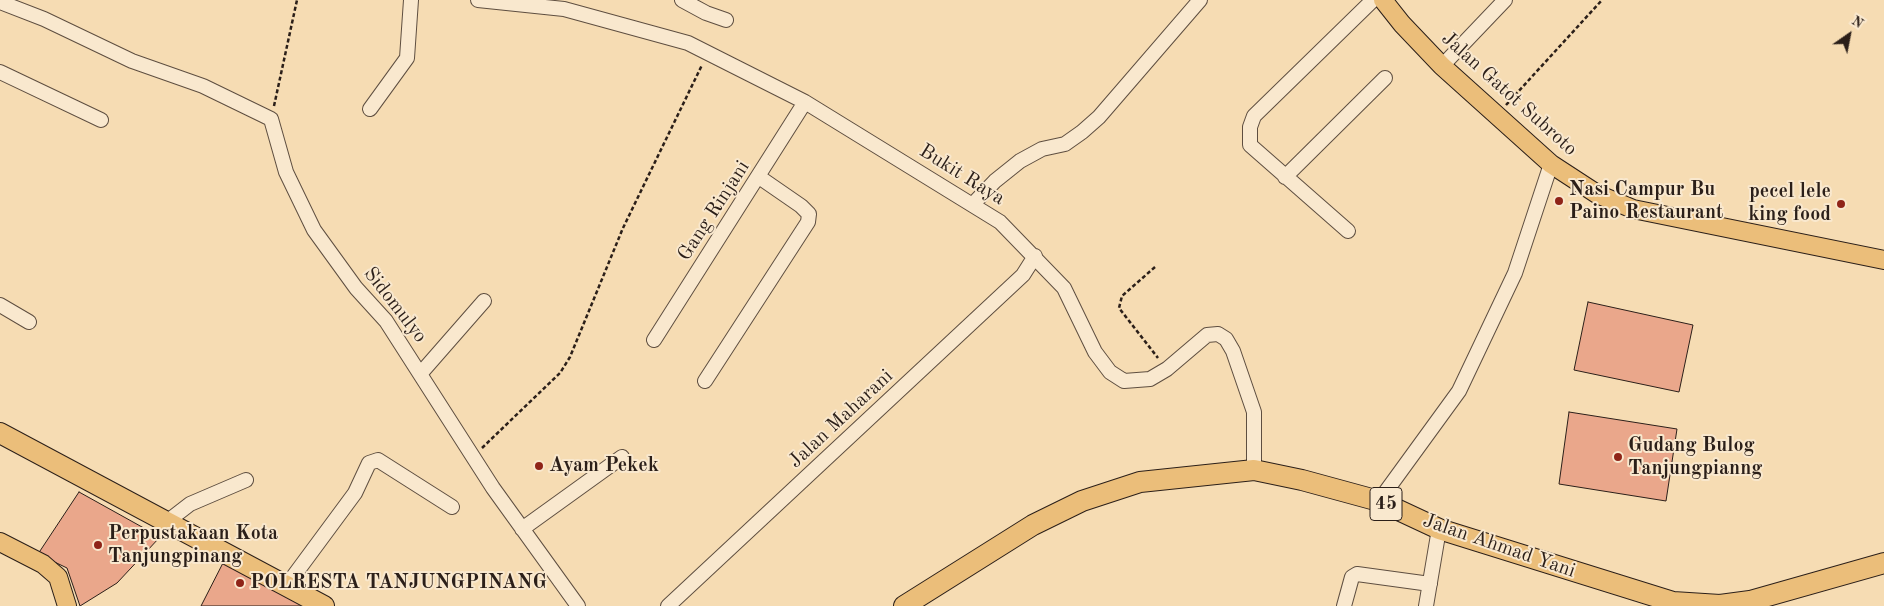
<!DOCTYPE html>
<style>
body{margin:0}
#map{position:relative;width:1884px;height:606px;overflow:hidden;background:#f6dcb3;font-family:"Old Standard TT",serif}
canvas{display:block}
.north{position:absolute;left:1824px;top:10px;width:50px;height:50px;-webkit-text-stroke:4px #f9e8ce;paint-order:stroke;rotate:33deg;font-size:14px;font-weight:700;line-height:20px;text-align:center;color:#2b1f19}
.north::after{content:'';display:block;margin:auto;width:18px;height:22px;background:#2b1f19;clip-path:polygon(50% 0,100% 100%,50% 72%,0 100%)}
</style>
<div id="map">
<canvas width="1884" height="606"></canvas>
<div class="north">N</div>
</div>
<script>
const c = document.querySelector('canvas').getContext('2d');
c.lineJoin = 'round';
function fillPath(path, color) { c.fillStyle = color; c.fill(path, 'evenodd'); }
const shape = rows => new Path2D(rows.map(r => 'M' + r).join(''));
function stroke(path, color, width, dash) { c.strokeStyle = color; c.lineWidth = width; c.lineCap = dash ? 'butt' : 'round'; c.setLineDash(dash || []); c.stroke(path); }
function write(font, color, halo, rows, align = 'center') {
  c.font = font + ' "Old Standard TT",serif'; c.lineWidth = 4; c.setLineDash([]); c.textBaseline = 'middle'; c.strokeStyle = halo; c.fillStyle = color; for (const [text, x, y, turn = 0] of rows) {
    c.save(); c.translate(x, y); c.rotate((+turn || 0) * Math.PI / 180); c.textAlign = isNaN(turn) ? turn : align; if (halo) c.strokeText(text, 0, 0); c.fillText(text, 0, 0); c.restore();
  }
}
const building = shape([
 [1588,302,1693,325,1679,392,1574,370,1588,302],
 [1569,412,1677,429,1666,501,1559,484,1569,412],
 [79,492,160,537,117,583,80,606,67,568,38,554,79,492],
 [225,559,310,606,201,606,225,559]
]);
const path = shape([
 [1506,105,1602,0],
 [274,106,297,0],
 [1155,267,1122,296,1119,308,1158,358],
 [482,448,560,373,570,357,623,228,702,65]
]);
const minor = shape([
 [478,0,564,9,688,43,805,102,1000,222,1064,288,1095,352,1110,372,1124,381,1150,379,1167,369,1207,335,1218,334,1226,339,1233,351,1254,412,1254,470],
 [682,0,706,13,726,20],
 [0,2,44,19,132,61,203,86,271,119,286,172,314,230,356,288,386,321,493,488,578,606],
 [1442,66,1505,0],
 [0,72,101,120],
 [370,109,407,58,411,0],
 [1285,177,1385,78],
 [973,204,995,181,1020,161,1042,149,1065,144,1082,132,1099,117,1200,0],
 [1348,231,1250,145,1250,127,1254,116,1373,0],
 [0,305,29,322],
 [654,340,805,102],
 [421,373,484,301],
 [705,381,808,222,809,214,801,206,759,177],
 [1379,501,1459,391,1515,273,1551,164],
 [168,521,190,504,246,480],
 [522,529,622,457],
 [287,585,355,493,369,463,378,460,452,507],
 [668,606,1023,275,1035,256],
 [1344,606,1352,577,1357,574,1430,584],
 [1426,606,1439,529]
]);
const major = shape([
 [1383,0,1402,24,1442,66,1551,164,1597,194,1633,209,1884,260],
 [0,542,43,564,58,577,67,606]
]);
const highway = shape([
 [0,433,324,606],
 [904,606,1033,525,1082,501,1140,482,1254,470,1302,480,1379,501,1439,529,1673,602,1720,605,1750,601,1884,563]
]);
const markers = [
 [1559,201,5,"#8f2418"],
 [1841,204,5,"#8f2418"],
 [1618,457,5,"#8f2418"],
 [539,466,5,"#8f2418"],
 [98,545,5,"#8f2418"],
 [240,583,5,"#8f2418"]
];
const shields = [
 [1386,504,32]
];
const shieldNames = [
 ["45",1386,504]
];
const streetNames = [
 ["Jalan Gatot Subroto",1509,94,42],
 ["Bukit Raya",962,175,32],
 ["Gang Rinjani",714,211,-57],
 ["Sidomulyo",395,305,52],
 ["Jalan Maharani",841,419,-43],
 ["Jalan Ahmad Yani",1499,546,19]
];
const poiNames = [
 ["Nasi Campur Bu",1569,190],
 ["Paino Restaurant",1569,213],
 ["pecel lele",1831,192,"right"],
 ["king food",1831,215,"right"],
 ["Gudang Bulog",1628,446],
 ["Tanjungpianng",1628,469],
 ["Ayam Pekek",549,466],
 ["Perpustakaan Kota",108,534],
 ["Tanjungpinang",108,557],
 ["POLRESTA TANJUNGPINANG",250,583]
];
fillPath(building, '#eaa78b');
stroke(building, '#2b1f19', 1);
stroke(minor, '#5e4e40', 16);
stroke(major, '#2b1f19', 20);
stroke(highway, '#2b1f19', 22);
stroke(path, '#2b1f19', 2.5, [4, 2.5]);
stroke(minor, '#f9e8ce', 14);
stroke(major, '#ebbe7a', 18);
stroke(highway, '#ebbe7a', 20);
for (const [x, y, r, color] of markers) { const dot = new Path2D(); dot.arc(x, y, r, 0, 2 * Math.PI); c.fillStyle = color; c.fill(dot); stroke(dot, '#f9e8ce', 2); }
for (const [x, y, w] of shields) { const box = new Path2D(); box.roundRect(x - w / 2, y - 16.5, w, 33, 4); c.fillStyle = '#f9e8ce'; c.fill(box); stroke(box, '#2b1f19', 1); }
write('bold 19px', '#2b1f19', null, shieldNames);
write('20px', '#2b1f19', '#f9e8ce', streetNames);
write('bold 20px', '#2b1f19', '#f9e8ce', poiNames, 'left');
</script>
